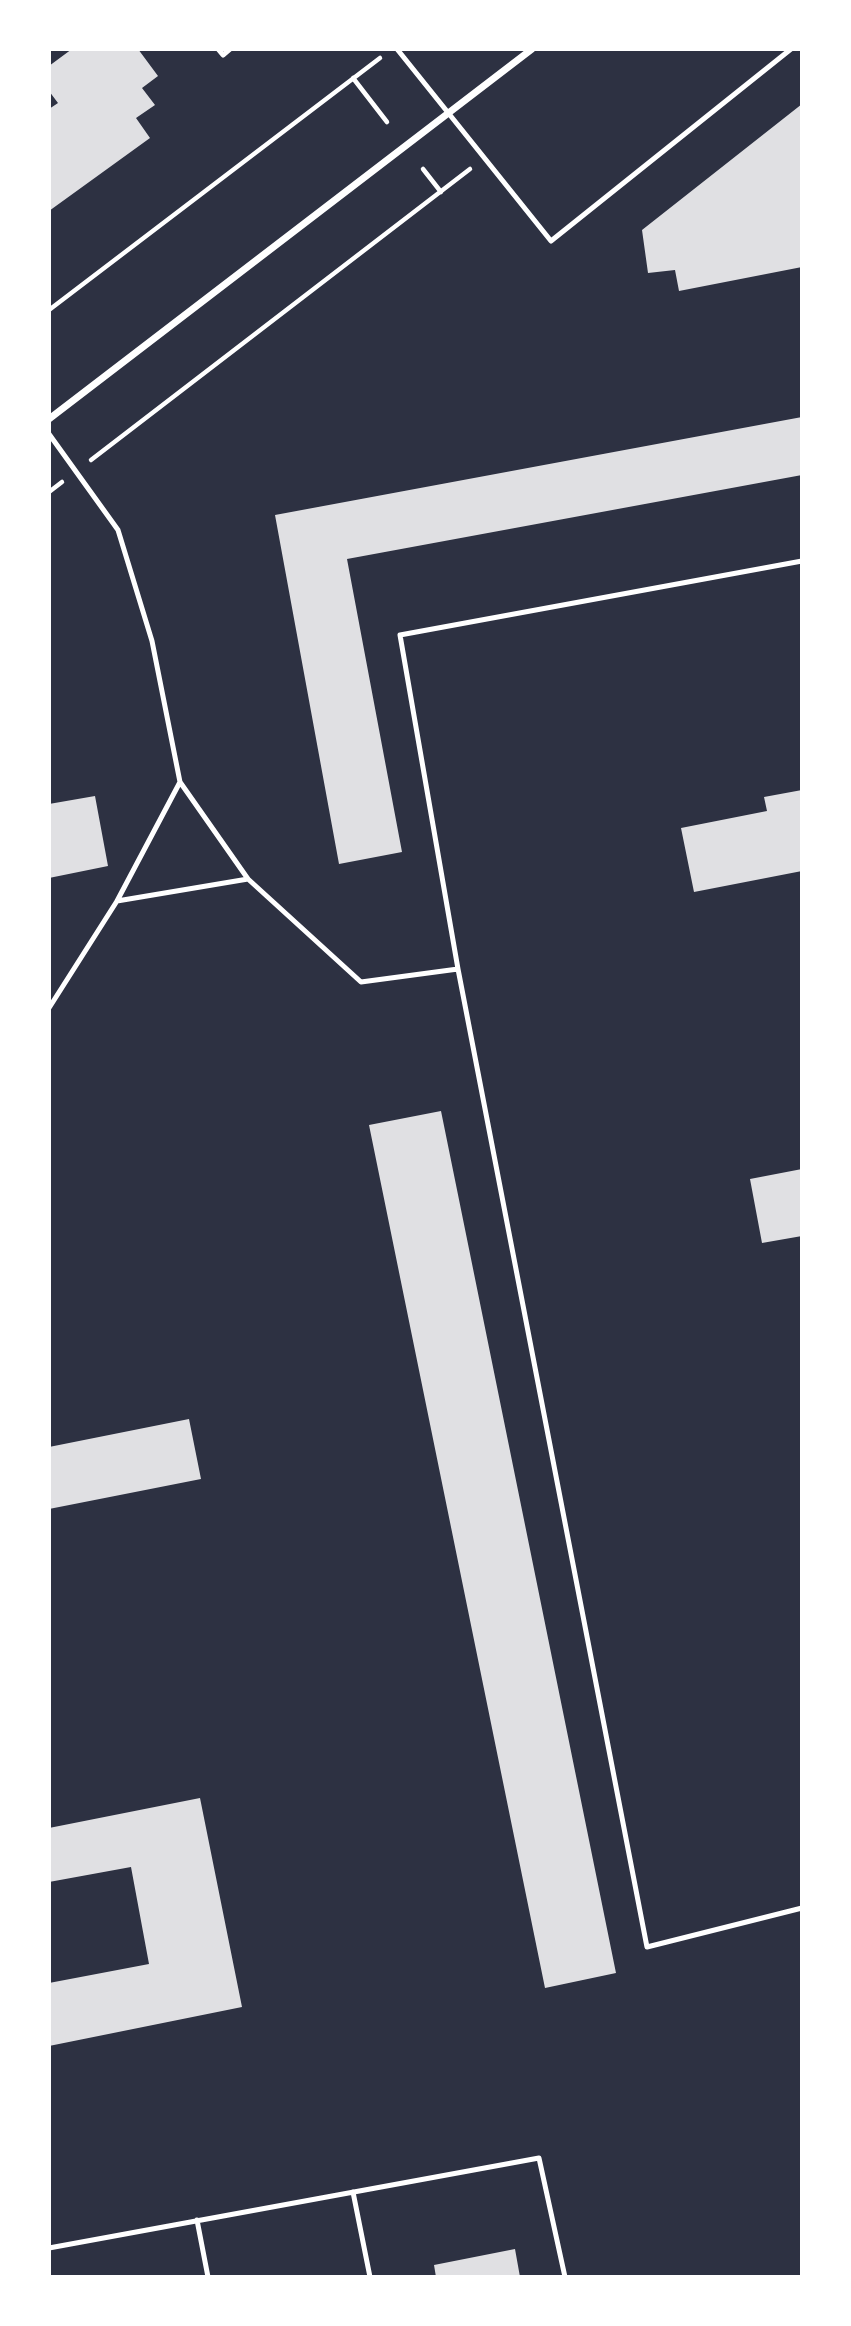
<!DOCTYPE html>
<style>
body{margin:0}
#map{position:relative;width:851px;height:2326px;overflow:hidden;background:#2d3142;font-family:"Golos Text",sans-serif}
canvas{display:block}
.frame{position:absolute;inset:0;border:51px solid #fff;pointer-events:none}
</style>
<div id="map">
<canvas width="851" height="2326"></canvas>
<div class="frame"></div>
</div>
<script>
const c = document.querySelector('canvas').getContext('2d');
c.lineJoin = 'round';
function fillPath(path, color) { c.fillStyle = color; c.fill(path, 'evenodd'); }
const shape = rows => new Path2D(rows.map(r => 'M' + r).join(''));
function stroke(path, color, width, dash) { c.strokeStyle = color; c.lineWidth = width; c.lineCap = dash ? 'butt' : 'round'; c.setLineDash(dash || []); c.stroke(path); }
const building = shape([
 [72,49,138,49,158,76,142,88,155,105,136,118,150,138,49,211,49,109,58,103,49,91,49,66],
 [802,104,802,267,679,291,675,270,648,273,642,230],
 [802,417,802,475,347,559,402,852,339,864,275,515],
 [802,790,802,871,694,892,681,828,767,811,764,797],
 [95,796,108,866,49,878,49,804],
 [441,1111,616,1973,545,1988,369,1125],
 [802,1169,802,1236,762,1243,750,1179],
 [189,1419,201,1479,49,1509,49,1447],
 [200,1798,242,2007,49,2046,49,1983,149,1964,131,1867,49,1882,49,1828],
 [515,2249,520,2277,436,2277,434,2265]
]);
const path = shape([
 [353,78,387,122],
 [423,169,441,192],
 [49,310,380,58],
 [91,460,470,169],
 [49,492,62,482]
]);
const service = shape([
 [218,49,223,55,230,49],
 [397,49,551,241,791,49],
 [49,434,118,530,152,641,180,782,117,901],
 [802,561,400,635,458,969,647,1947,802,1908],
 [180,782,248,879],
 [49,1008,117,901,248,879,361,982,458,969],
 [353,2192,370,2277],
 [197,2220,208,2277],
 [49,2248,539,2158,565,2277]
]);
const minor = shape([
 [49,419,532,49]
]);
fillPath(building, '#e0e0e3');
stroke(path, '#fff', 4.5);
stroke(service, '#fff', 5);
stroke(minor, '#fff', 7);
</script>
